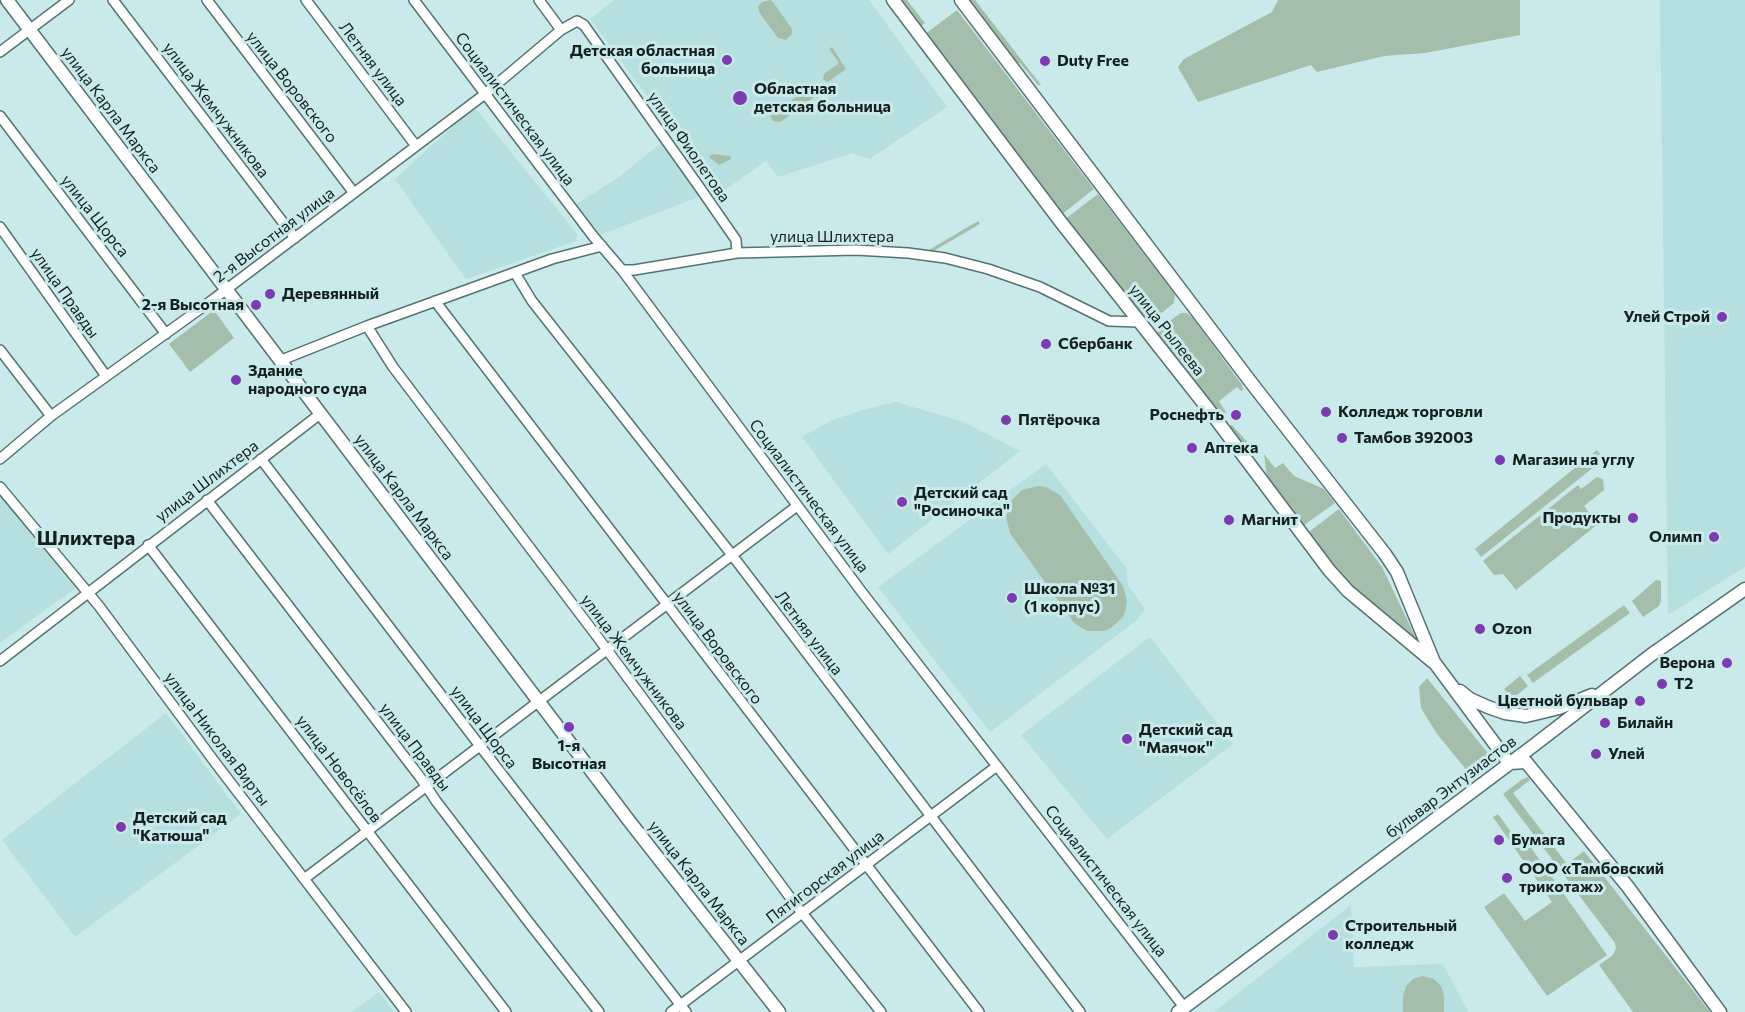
<!DOCTYPE html>
<meta charset="utf-8">
<style>
body{margin:0}
canvas{display:block;background:#cae9ea}
</style>
<canvas width="1745" height="1012"></canvas>
<script>
const c = document.querySelector('canvas').getContext('2d');
c.lineJoin = 'round';
function fillPath(path, color) { c.fillStyle = color; c.fill(path, 'evenodd'); }
const shape = rows => new Path2D(rows.map(r => 'M' + r).join(''));
function stroke(path, color, width, dash) { c.strokeStyle = color; c.lineWidth = width; c.lineCap = dash ? 'butt' : 'round'; c.setLineDash(dash || []); c.stroke(path); }
function write(font, color, halo, rows, align = 'center') {
  c.font = font + ' Commissioner,sans-serif'; c.lineWidth = 6; c.setLineDash([]); c.textBaseline = 'middle'; c.strokeStyle = halo; c.fillStyle = color; for (const [text, x, y, turn = 0] of rows) {
    c.save(); c.translate(x, y); c.rotate((+turn || 0) * Math.PI / 180); c.textAlign = isNaN(turn) ? turn : align; if (halo) c.strokeText(text, 0, 0); c.fillText(text, 0, 0); c.restore();
  }
}
const built = shape([
 [614,0,869,0,947,107,870,159,852,153,778,177,766,161,719,194,590,19],
 [1660,0,1745,0,1745,567,1668,615],
 [471,110,477,110,577,234,576,241,466,279,395,179],
 [660,144,665,145,701,196,600,235,575,205,619,177],
 [896,402,964,422,1020,451,888,554,802,437,832,420,866,409],
 [1046,464,1127,569,1128,585,1145,609,1137,620,990,732,878,587],
 [0,494,77,587,0,643],
 [1150,637,1233,744,1107,839,1021,735],
 [166,713,241,814,75,937,2,840],
 [1351,905,1354,967,1443,964,1468,1012,1214,1012],
 [379,992,394,1012,352,1012]
]);
const green = shape([
 [770,0,773,2,792,29,792,34,786,40,778,38,759,12,758,6,762,2],
 [897,0,907,0,925,23,919,28],
 [965,0,975,0,1041,85,1038,85,1020,63,1013,63],
 [1278,0,1520,0,1520,35,1425,53,1384,56,1317,72,1311,65,1198,102,1178,67,1184,59,1272,12],
 [957,10,1094,189,1061,215,924,35],
 [832,47,846,69,828,82,823,79,824,74,839,63,829,49],
 [812,86,815,92,813,98,782,121,779,122,773,121,770,116],
 [713,154,730,156,731,159,719,165,709,157],
 [1098,194,1175,294,1174,303,1153,320,1145,321,1065,219],
 [978,221,980,224,930,253,927,251],
 [214,310,234,338,190,372,169,344],
 [1181,313,1187,313,1193,318,1242,385,1243,390,1241,391,1237,387,1219,401,1227,414,1213,409,1156,336,1159,329],
 [1232,425,1250,445,1254,454,1252,460,1226,427],
 [1597,450,1604,459,1481,557,1475,549],
 [1264,454,1275,468,1283,463,1294,476,1324,489,1335,503,1300,528,1267,478],
 [1597,477,1603,479,1604,490,1584,506,1598,524,1516,590,1503,574,1494,575,1483,561,1578,485,1581,489],
 [1038,486,1046,487,1060,495,1123,586,1127,601,1126,609,1123,617,1111,628,1104,631,1087,631,1074,623,1010,533,1006,517,1011,501,1022,490],
 [1339,509,1382,567,1422,651,1347,586,1306,534],
 [1656,580,1661,581,1661,600,1659,606,1643,617,1632,601],
 [1624,605,1630,613,1533,683,1527,675],
 [1520,676,1528,686,1512,699,1504,689],
 [1427,678,1487,752,1487,762,1483,769,1473,778,1437,734,1421,708,1419,687],
 [1528,777,1530,780,1513,793,1567,864,1584,851,1710,1012,1633,1012,1599,965,1613,955,1616,948,1615,943,1503,794,1521,780],
 [1498,814,1514,836,1520,832,1607,955,1547,996,1484,907,1504,893,1525,921,1552,902,1493,817],
 [1423,976,1434,979,1441,986,1444,996,1444,1012,1403,1012,1403,996,1406,986,1413,979]
]);
const street = shape([
 [113,0,295,238],
 [207,0,354,193],
 [306,0,416,146],
 [414,0,593,236,622,270,861,591,1184,1007],
 [539,0,561,30],
 [0,52,69,0],
 [0,116,166,334],
 [0,227,106,376],
 [622,270,634,270,737,253,856,250,908,253,945,258,988,269,1040,287,1109,321,1139,322],
 [515,273,532,301,732,555,1080,1012],
 [435,301,979,1012],
 [367,326,393,367,599,639,795,904,881,1012],
 [0,350,51,416],
 [279,361,367,326,552,259,602,246],
 [0,459,51,416,211,301,485,94,561,30,577,21,584,25,700,188,736,240,737,253],
 [261,459,480,746,686,1012],
 [0,487,99,606,217,765,406,1012],
 [207,500,420,777,436,801,527,920,599,1012],
 [148,545,506,1012],
 [0,661,320,414],
 [304,879,797,506],
 [671,1012,997,766]
]);
const secondary = shape([
 [7,0,630,822,779,1012],
 [893,0,1060,221,1209,410,1329,570,1348,591,1433,662],
 [961,0,1253,385,1385,554,1397,572,1434,662,1509,763],
 [1460,691,1470,699,1488,707,1505,713,1526,716,1559,708,1592,695],
 [1510,763,1526,762,1628,887,1720,1012],
 [1178,1012,1533,746,1651,655,1745,589]
]);
const markers = [
 [727,60,6,"#7b3cb1"],
 [1045,61,6,"#7b3cb1"],
 [740,98,8,"#7b3cb1"],
 [270,294,6,"#7b3cb1"],
 [256,305,6,"#7b3cb1"],
 [1722,317,6,"#7b3cb1"],
 [1046,344,6,"#7b3cb1"],
 [236,380,6,"#7b3cb1"],
 [1326,412,6,"#7b3cb1"],
 [1236,415,6,"#7b3cb1"],
 [1006,420,6,"#7b3cb1"],
 [1342,438,6,"#7b3cb1"],
 [1192,448,6,"#7b3cb1"],
 [1500,460,6,"#7b3cb1"],
 [902,502,6,"#7b3cb1"],
 [1633,518,6,"#7b3cb1"],
 [1229,520,6,"#7b3cb1"],
 [1714,537,6,"#7b3cb1"],
 [1012,598,6,"#7b3cb1"],
 [1480,629,6,"#7b3cb1"],
 [1727,663,6,"#7b3cb1"],
 [1662,684,6,"#7b3cb1"],
 [1640,701,6,"#7b3cb1"],
 [1605,723,6,"#7b3cb1"],
 [569,727,6,"#7b3cb1"],
 [1127,739,6,"#7b3cb1"],
 [1596,754,6,"#7b3cb1"],
 [121,827,6,"#7b3cb1"],
 [1499,840,6,"#7b3cb1"],
 [1507,878,6,"#7b3cb1"],
 [1333,935,6,"#7b3cb1"]
];
const poiNames = [
 ["Детская областная",715,51,"right"],
 ["больница",715,69,"right"],
 ["Duty Free",1057,61],
 ["Областная",754,89],
 ["детская больница",754,107],
 ["Деревянный",282,294],
 ["2-я Высотная",244,305,"right"],
 ["Улей Строй",1710,317,"right"],
 ["Сбербанк",1058,344],
 ["Здание",248,371],
 ["народного суда",248,389],
 ["Колледж торговли",1338,412],
 ["Роснефть",1224,415,"right"],
 ["Пятёрочка",1018,420],
 ["Тамбов 392003",1354,438],
 ["Аптека",1204,448],
 ["Магазин на углу",1512,460],
 ["Детский сад",914,493],
 ["\"Росиночка\"",914,511],
 ["Продукты",1621,518,"right"],
 ["Магнит",1241,520],
 ["Олимп",1702,537,"right"],
 ["Школа №31",1024,589],
 ["(1 корпус)",1024,607],
 ["Ozon",1492,629],
 ["Верона",1715,663,"right"],
 ["T2",1674,684],
 ["Цветной бульвар",1628,701,"right"],
 ["Билайн",1617,723],
 ["Детский сад",1139,730],
 ["\"Маячок\"",1139,748],
 ["1-я",569,746,"center"],
 ["Высотная",569,764,"center"],
 ["Улей",1608,754],
 ["Детский сад",133,818],
 ["\"Катюша\"",133,836],
 ["Бумага",1511,840],
 ["ООО «Тамбовский",1519,869],
 ["трикотаж»",1519,887],
 ["Строительный",1345,926],
 ["колледж",1345,944]
];
const streetNames = [
 ["Летняя улица",373,64,53],
 ["улица Воровского",292,87,52],
 ["Социалистическая улица",515,109,53],
 ["улица Карла Маркса",111,110,53],
 ["улица Жемчужникова",216,110,53],
 ["улица Фиолетова",689,147,55],
 ["улица Щорса",95,216,52],
 ["2-я Высотная улица",274,235,-37],
 ["улица Шлихтера",832,237],
 ["улица Правды",65,293,55],
 ["улица Рылеева",1167,330,52],
 ["улица Шлихтера",207,481,-37],
 ["Социалистическая улица",809,496,53],
 ["улица Карла Маркса",404,497,53],
 ["Летняя улица",809,633,53],
 ["улица Воровского",718,648,53],
 ["улица Жемчужникова",634,662,53],
 ["улица Щорса",484,727,53],
 ["улица Николая Вирты",217,739,53],
 ["улица Правды",415,747,53],
 ["улица Новосёлов",339,769,53],
 ["бульвар Энтузиастов",1451,787,-37],
 ["Пятигорская улица",825,877,-37],
 ["Социалистическая улица",1106,881,52],
 ["улица Карла Маркса",699,883,52]
];
const quarterNames = [
 ["Шлихтера",86,538]
];
fillPath(built, '#b6dfdf');
fillPath(green, '#a5beac');
stroke(street, '#557272', 12);
stroke(secondary, '#557272', 15);
stroke(street, '#fff', 9);
stroke(secondary, '#fff', 12);
for (const [x, y, r, color] of markers) { const dot = new Path2D(); dot.arc(x, y, r, 0, 2 * Math.PI); c.fillStyle = color; c.fill(dot); stroke(dot, '#cae9ea', 2); }
write('bold 16px', '#152121', '#cae9ea', poiNames, 'left');
write('16px', '#152121', '#cae9ea', streetNames);
write('bold 20px', '#152121', '#cae9ea', quarterNames);
</script>
